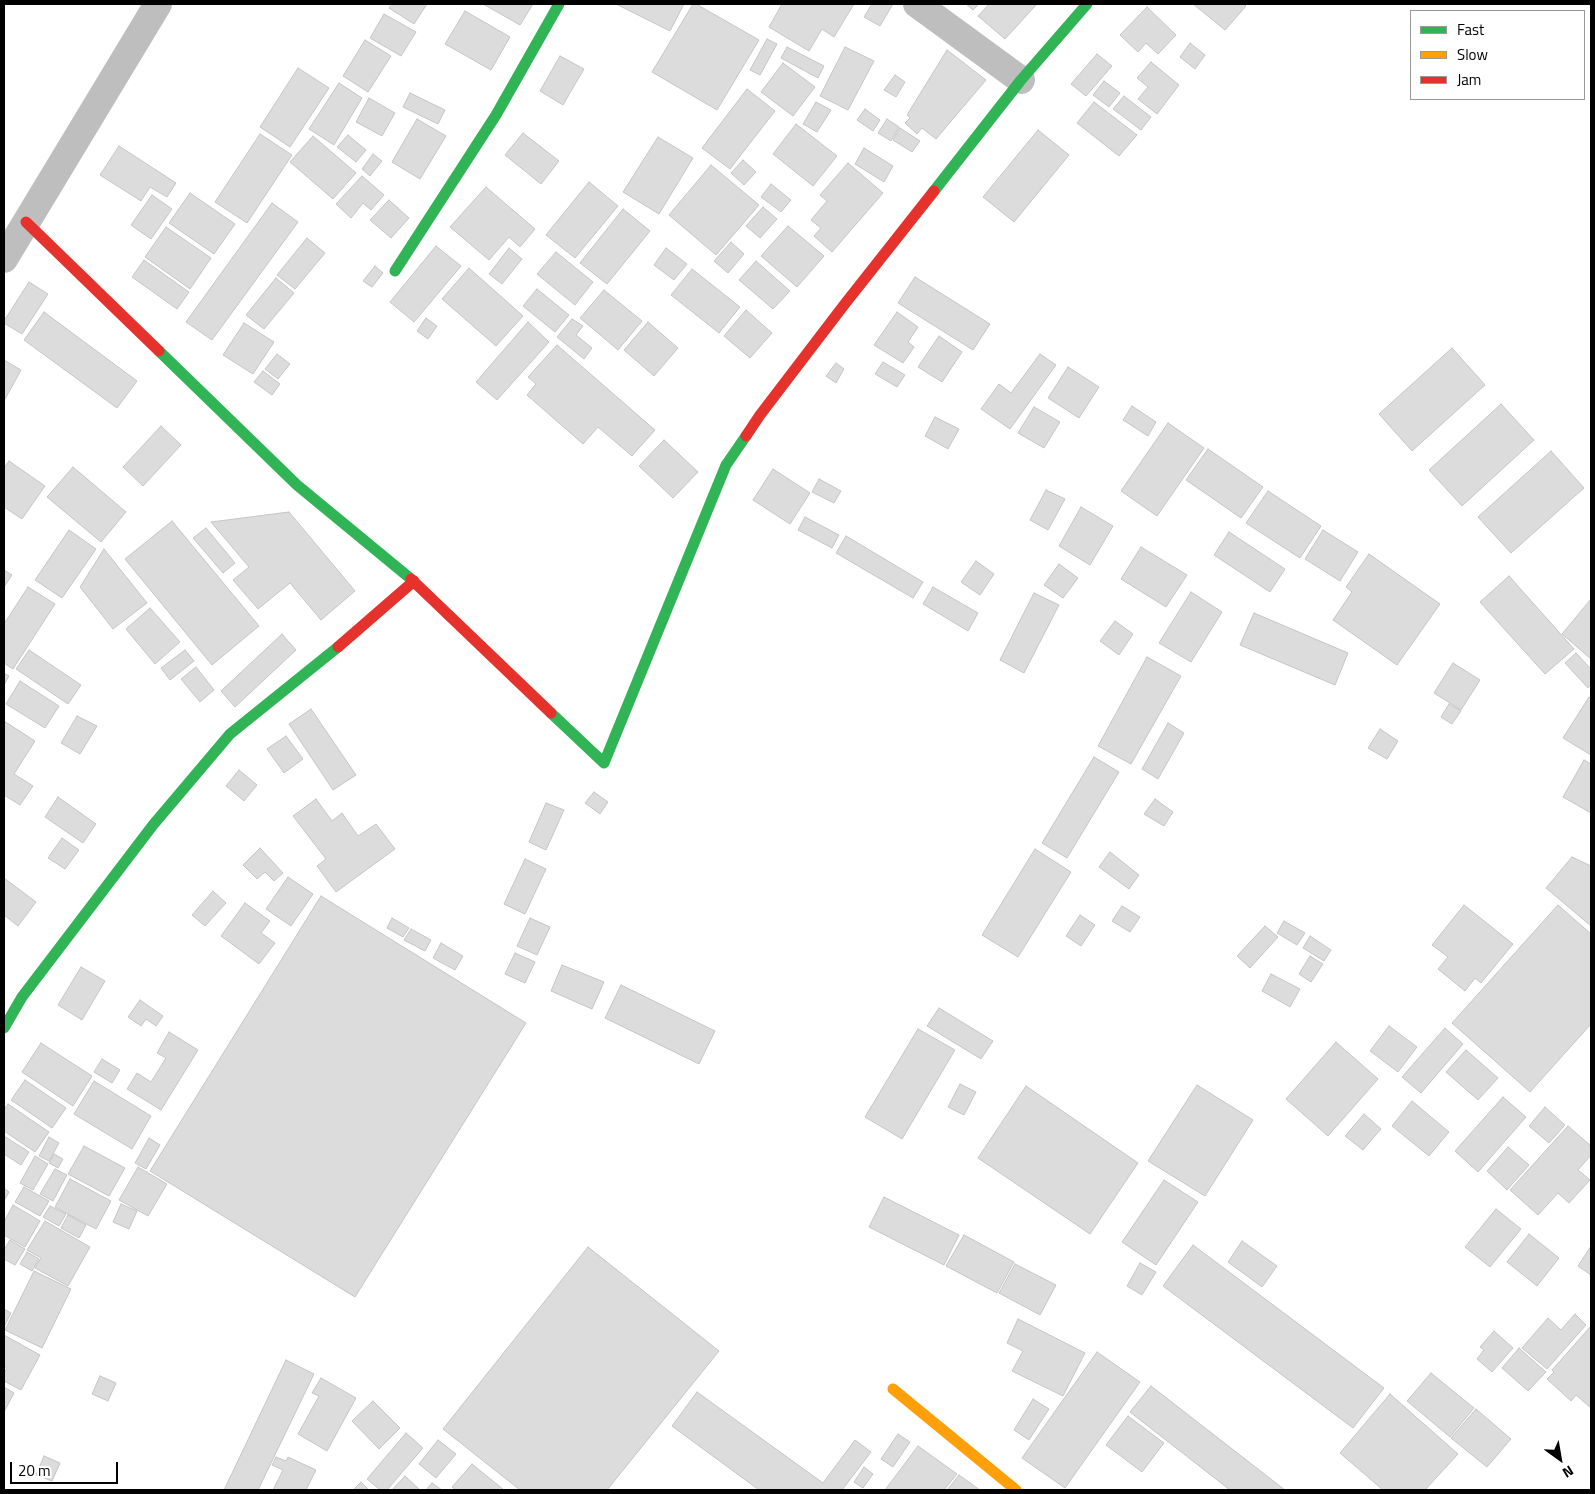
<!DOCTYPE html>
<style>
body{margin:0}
#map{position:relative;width:1595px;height:1494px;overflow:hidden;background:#fff;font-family:"Titillium Web",sans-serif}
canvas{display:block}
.frame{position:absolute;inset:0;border:5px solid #000;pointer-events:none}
.legend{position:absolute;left:1410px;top:10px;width:175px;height:90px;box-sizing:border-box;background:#fff;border:1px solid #999;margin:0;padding:6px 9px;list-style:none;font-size:15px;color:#000}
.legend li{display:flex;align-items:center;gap:10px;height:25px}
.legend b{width:25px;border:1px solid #999}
.north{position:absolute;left:1535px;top:1434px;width:50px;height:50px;-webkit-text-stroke:4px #fff;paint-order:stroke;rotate:148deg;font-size:14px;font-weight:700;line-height:20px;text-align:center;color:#000}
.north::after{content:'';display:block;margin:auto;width:18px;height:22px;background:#000;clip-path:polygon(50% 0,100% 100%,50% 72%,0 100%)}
.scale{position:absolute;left:10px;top:1462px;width:108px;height:22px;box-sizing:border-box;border:2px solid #000;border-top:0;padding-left:6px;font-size:15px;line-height:18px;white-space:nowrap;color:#000;-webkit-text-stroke:4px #fff;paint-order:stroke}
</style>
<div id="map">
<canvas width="1595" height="1494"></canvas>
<div class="frame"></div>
<ul class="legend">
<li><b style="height:6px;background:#30b455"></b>Fast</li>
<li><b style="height:6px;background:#ff9f0a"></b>Slow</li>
<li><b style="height:6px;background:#e5322d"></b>Jam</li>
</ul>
<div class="north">N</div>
<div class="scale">20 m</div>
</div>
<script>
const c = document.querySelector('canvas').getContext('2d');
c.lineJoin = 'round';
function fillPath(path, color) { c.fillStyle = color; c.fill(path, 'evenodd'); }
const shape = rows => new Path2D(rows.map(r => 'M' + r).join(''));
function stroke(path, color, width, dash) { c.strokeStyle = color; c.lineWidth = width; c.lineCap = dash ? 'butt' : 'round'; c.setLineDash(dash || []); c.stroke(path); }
const building = shape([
 [392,4,427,4,414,24,389,8,392,4],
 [483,4,533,4,520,25,483,4],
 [616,4,684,4,670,31,616,4],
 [693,4,696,4,759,40,717,110,652,72,693,4],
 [782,4,854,4,834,37,822,29,809,51,769,27,782,4],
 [872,4,893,4,880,26,864,17,872,4],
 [966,4,979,4,973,10,966,4],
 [989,4,1037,4,1005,39,978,16,989,4],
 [1193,4,1244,4,1246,6,1225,30,1193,4],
 [1147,7,1176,35,1158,54,1146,43,1138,52,1120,35,1147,7],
 [465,11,510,37,491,70,445,44,465,11],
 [384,14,416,32,401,56,370,38,384,14],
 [767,39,777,44,760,75,750,70,767,39],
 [365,40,391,56,368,92,343,76,365,40],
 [1190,43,1205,55,1195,69,1180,57,1190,43],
 [787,47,824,66,818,78,781,58,787,47],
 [845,47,874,61,848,110,820,96,845,47],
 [947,50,986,80,936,139,922,128,917,134,905,123,910,118,907,115,947,50],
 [1097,54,1112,66,1086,96,1071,84,1097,54],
 [560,56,584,69,563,105,540,91,560,56],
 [1151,62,1179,85,1157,114,1138,99,1148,87,1137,78,1151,62],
 [783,63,815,87,793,116,761,92,783,63],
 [298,68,329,88,290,147,260,127,298,68],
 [895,75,905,82,896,97,884,90,895,75],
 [1104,81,1120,93,1109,107,1093,95,1104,81],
 [339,83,362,98,334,145,309,129,339,83],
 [747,89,775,111,730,169,702,148,747,89],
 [410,93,445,110,438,124,403,107,410,93],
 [1124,96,1151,117,1141,130,1113,109,1124,96],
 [369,98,395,113,382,136,356,122,369,98],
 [816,102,831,110,817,132,803,124,816,102],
 [1094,102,1137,135,1119,156,1077,123,1094,102],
 [865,109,880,120,873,131,857,120,865,109],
 [417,119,446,136,420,179,392,162,417,119],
 [887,119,899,127,891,141,878,133,887,119],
 [796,124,837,156,813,186,773,154,796,124],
 [900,128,920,141,912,152,893,140,900,128],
 [1038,130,1069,155,1014,222,983,197,1038,130],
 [523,133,559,161,541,184,505,155,523,133],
 [260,134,292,155,247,223,215,202,260,134],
 [348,135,366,150,356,162,337,147,348,135],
 [313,136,356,173,333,199,290,162,313,136],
 [658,137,693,158,659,214,623,192,658,137],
 [119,146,176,183,167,197,150,187,141,201,100,175,119,146],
 [864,148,893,166,884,182,855,164,864,148],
 [373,154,382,161,370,176,362,169,373,154],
 [743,160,756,172,744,185,731,173,743,160],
 [848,163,883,193,832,252,814,236,821,228,811,220,827,201,820,195,848,163],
 [711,165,759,205,716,255,669,215,711,165],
 [362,176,384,195,371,210,363,203,351,218,336,204,362,176],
 [589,182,618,206,575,258,546,235,589,182],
 [771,184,791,200,781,212,761,197,771,184],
 [486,187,535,229,520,247,509,237,489,260,450,227,486,187],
 [190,193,235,224,214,254,169,223,190,193],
 [152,195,172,209,151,239,131,225,152,195],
 [389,200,409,218,391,238,370,220,389,200],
 [272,203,298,222,212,340,186,322,272,203],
 [763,207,777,219,760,238,746,226,763,207],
 [623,209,650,231,607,284,580,263,623,209],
 [788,226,824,256,797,287,761,256,788,226],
 [166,227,211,258,190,289,145,257,166,227],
 [307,238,325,253,295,289,277,275,307,238],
 [731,242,744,254,728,273,714,261,731,242],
 [436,246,461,266,414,322,390,302,436,246],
 [509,248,522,259,502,284,489,274,509,248],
 [666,248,687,264,674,280,654,265,666,248],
 [556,252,593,282,575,305,537,274,556,252],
 [144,260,189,292,177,309,132,277,144,260],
 [756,261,790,291,773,309,739,280,756,261],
 [375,266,383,273,372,287,363,281,375,266],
 [469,268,523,316,496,346,442,299,469,268],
 [692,269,740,307,719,333,671,295,692,269],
 [915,277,990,324,973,350,898,303,915,277],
 [276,278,294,293,264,329,246,315,276,278],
 [29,282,48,294,22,334,4,323,4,321,29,282],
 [537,289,569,315,555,332,523,306,537,289],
 [604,290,642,321,618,350,580,318,604,290],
 [746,310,772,333,750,358,724,336,746,310],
 [44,312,137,381,117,408,24,340,44,312],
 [897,312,918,327,908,342,914,347,903,363,874,345,897,312],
 [426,318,437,326,428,339,417,331,426,318],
 [572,319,583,326,576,335,592,348,584,359,557,337,572,319],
 [528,322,549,342,497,400,476,382,528,322],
 [648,322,678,348,654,376,624,350,648,322],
 [244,323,274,342,253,374,223,355,244,323],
 [939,336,962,352,942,382,918,367,939,336],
 [557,345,655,430,632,456,598,427,583,444,527,395,536,384,528,377,557,345],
 [1452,348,1485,385,1412,451,1379,414,1452,348],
 [277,354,290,364,278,379,265,369,277,354],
 [1040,354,1056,365,1010,429,981,409,999,384,1011,393,1040,354],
 [4,360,21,370,4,401,4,360],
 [883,362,905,375,897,387,875,374,883,362],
 [836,363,844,369,836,383,826,376,836,363],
 [1068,367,1099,387,1079,418,1048,398,1068,367],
 [263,371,280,384,272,395,254,382,263,371],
 [1501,404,1534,440,1462,506,1429,470,1501,404],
 [1132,406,1156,422,1148,436,1123,420,1132,406],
 [1034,407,1060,422,1044,448,1018,433,1034,407],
 [935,417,959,429,948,449,925,436,935,417],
 [1168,423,1204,448,1157,516,1121,491,1168,423],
 [161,426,181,445,143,486,123,467,161,426],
 [664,440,698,472,673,498,639,466,664,440],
 [1208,449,1263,487,1241,518,1186,480,1208,449],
 [1551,451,1584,488,1511,553,1478,517,1551,451],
 [9,461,45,486,22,519,4,507,4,468,9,461],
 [73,467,126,512,101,542,47,497,73,467],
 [773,469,810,493,790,524,753,500,773,469],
 [819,479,841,491,834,503,812,492,819,479],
 [1046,490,1065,499,1048,530,1030,520,1046,490],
 [1268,491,1321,526,1300,558,1246,523,1268,491],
 [1081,507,1113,526,1090,565,1059,546,1081,507],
 [289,512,355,591,321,620,290,583,258,609,233,580,249,567,211,522,289,512],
 [805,517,839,535,832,548,798,530,805,517],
 [172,521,259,626,212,665,125,559,172,521],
 [206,528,235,563,223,573,193,538,206,528],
 [69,530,96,549,62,598,35,580,69,530],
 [1323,530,1358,552,1340,581,1305,559,1323,530],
 [1229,532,1285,569,1270,592,1214,555,1229,532],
 [846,536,923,582,913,598,836,553,846,536],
 [1141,547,1187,575,1166,607,1121,579,1141,547],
 [104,549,147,603,113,629,80,587,104,549],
 [1369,554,1440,604,1397,665,1333,620,1352,592,1346,587,1369,554],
 [976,561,994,574,980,595,961,582,976,561],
 [1059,564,1078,578,1063,598,1044,585,1059,564],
 [4,570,12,575,4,587,4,570],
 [1509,576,1574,649,1545,674,1480,602,1509,576],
 [28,587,55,604,13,669,4,663,4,624,28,587],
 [933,587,978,613,968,631,923,604,933,587],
 [1191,592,1222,612,1191,662,1159,643,1191,592],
 [1034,593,1059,605,1024,673,1000,660,1034,593],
 [1591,599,1591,659,1562,634,1591,599],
 [150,608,180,642,155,664,126,629,150,608],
 [1254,613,1348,653,1335,685,1240,645,1254,613],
 [1115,621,1133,634,1119,655,1100,641,1115,621],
 [282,634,296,650,235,707,221,691,282,634],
 [29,650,81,685,68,704,16,669,29,650],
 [185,650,194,661,170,680,161,668,185,650],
 [1576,653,1591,669,1591,684,1588,688,1565,663,1576,653],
 [1147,657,1181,676,1131,764,1098,746,1147,657],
 [1453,663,1480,680,1461,710,1434,693,1453,663],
 [196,667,214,690,200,702,181,679,196,667],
 [4,673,9,676,4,685,4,673],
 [20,681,59,706,45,728,6,704,20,681],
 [1589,697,1591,699,1591,755,1563,738,1589,697],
 [1449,704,1461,711,1452,724,1441,717,1449,704],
 [311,709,356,775,333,790,289,724,311,709],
 [77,716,97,726,80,754,61,743,77,716],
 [4,721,35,741,14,774,33,786,20,805,4,795,4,721],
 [1168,723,1184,733,1158,779,1142,769,1168,723],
 [1380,729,1398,741,1387,759,1368,748,1380,729],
 [286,736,303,759,284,773,267,749,286,736],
 [1094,757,1119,772,1067,858,1042,843,1094,757],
 [1584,760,1591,764,1591,813,1563,797,1584,760],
 [239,770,257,785,244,801,226,786,239,770],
 [594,792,608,802,600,814,585,803,594,792],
 [58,797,96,824,83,843,45,817,58,797],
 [316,799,332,821,342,813,358,836,376,824,395,849,336,892,317,866,326,859,293,816,316,799],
 [1155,799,1173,812,1164,826,1144,814,1155,799],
 [546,803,564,810,546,850,529,842,546,803],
 [62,838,79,850,65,869,48,858,62,838],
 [260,848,283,873,274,881,265,872,257,879,243,865,260,848],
 [1035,849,1071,872,1018,957,982,935,1035,849],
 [1110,852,1139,875,1129,889,1099,867,1110,852],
 [1572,857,1591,866,1591,926,1546,888,1572,857],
 [525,859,546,869,525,914,504,904,525,859],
 [288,877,313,894,291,926,266,909,288,877],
 [4,878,36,902,18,926,4,915,4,878],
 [213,891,226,903,205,926,192,915,213,891],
 [321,896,526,1023,355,1297,150,1171,321,896],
 [245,903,270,921,261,933,275,943,259,964,221,936,245,903],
 [1464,905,1513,944,1481,983,1475,978,1465,991,1438,969,1448,957,1432,945,1464,905],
 [1558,905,1591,934,1591,1024,1530,1092,1452,1023,1558,905],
 [1122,906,1140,917,1130,932,1112,921,1122,906],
 [1080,915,1095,925,1081,946,1066,936,1080,915],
 [392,918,409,928,403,937,387,928,392,918],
 [530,918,550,927,537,955,517,946,530,918],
 [1284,921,1305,933,1297,945,1277,933,1284,921],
 [1265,926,1278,937,1250,968,1237,956,1265,926],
 [411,929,431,940,425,951,404,940,411,929],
 [1310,936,1331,950,1324,961,1303,948,1310,936],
 [441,943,463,956,455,970,433,958,441,943],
 [515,953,535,962,525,983,505,974,515,953],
 [1310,956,1323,964,1311,982,1299,974,1310,956],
 [562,965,604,982,592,1009,551,991,562,965],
 [81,967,105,981,82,1020,58,1005,81,967],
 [1271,974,1300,989,1290,1007,1262,991,1271,974],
 [621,985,715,1031,699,1064,605,1018,621,985],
 [140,1000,163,1016,156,1026,146,1019,141,1026,128,1017,140,1000],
 [939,1008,993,1041,981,1059,927,1026,939,1008],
 [1389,1026,1417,1047,1398,1072,1370,1051,1389,1026],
 [1445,1028,1463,1044,1421,1093,1402,1077,1445,1028],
 [918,1029,955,1050,902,1139,865,1117,918,1029],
 [169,1032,198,1050,161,1110,127,1089,137,1073,151,1082,166,1058,157,1053,169,1032],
 [1336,1042,1378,1079,1328,1136,1286,1099,1336,1042],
 [41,1043,92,1076,73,1106,22,1072,41,1043],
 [1466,1050,1498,1078,1478,1100,1446,1072,1466,1050],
 [102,1059,120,1070,112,1083,94,1072,102,1059],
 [25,1080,66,1108,52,1128,11,1100,25,1080],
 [94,1081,151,1116,132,1149,74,1114,94,1081],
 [960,1084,976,1092,964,1115,948,1107,960,1084],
 [1197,1085,1253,1120,1205,1196,1148,1161,1197,1085],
 [1026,1086,1138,1163,1090,1234,978,1158,1026,1086],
 [1503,1097,1526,1117,1478,1172,1455,1151,1503,1097],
 [1412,1101,1449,1132,1429,1156,1392,1126,1412,1101],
 [8,1104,49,1132,35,1152,4,1131,4,1110,8,1104],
 [1545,1107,1565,1125,1549,1143,1529,1126,1545,1107],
 [1364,1114,1381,1129,1363,1150,1345,1136,1364,1114],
 [1568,1126,1591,1146,1591,1155,1578,1170,1590,1180,1569,1203,1558,1193,1538,1215,1510,1190,1568,1126],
 [4,1136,29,1152,21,1165,4,1154,4,1136],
 [49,1137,59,1143,49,1161,39,1156,49,1137],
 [149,1138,160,1145,146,1169,135,1163,149,1138],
 [84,1146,125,1168,109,1196,68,1174,84,1146],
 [1508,1147,1529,1165,1507,1190,1487,1171,1508,1147],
 [54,1154,63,1159,58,1168,49,1163,54,1154],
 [35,1156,48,1164,33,1190,20,1183,35,1156],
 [138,1167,167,1184,148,1216,119,1200,138,1167],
 [55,1169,67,1175,53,1201,40,1194,55,1169],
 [70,1179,111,1201,96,1229,55,1207,70,1179],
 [1164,1180,1198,1202,1156,1265,1122,1242,1164,1180],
 [24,1187,49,1201,40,1216,15,1202,24,1187],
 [4,1188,9,1192,4,1201,4,1188],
 [884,1197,959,1235,944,1265,869,1227,884,1197],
 [121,1204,137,1211,129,1229,113,1222,121,1204],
 [13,1205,40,1221,25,1247,4,1235,4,1222,13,1205],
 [50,1206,66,1214,59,1226,43,1217,50,1206],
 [1496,1209,1521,1229,1490,1267,1465,1247,1496,1209],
 [68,1215,86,1225,79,1238,61,1228,68,1215],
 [45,1221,90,1247,68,1286,35,1268,41,1258,27,1250,45,1221],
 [1529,1234,1559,1258,1537,1286,1507,1262,1529,1234],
 [964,1235,1014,1262,997,1293,946,1266,964,1235],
 [10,1240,25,1249,15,1265,4,1259,4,1250,10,1240],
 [1242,1241,1277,1266,1262,1287,1228,1262,1242,1241],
 [1193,1245,1384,1388,1353,1428,1163,1286,1193,1245],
 [1591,1246,1591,1275,1578,1266,1591,1246],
 [588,1247,719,1351,607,1490,520,1490,443,1429,588,1247],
 [27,1252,39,1259,32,1271,20,1264,27,1252],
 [1140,1263,1156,1272,1142,1295,1127,1286,1140,1263],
 [1015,1264,1056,1285,1040,1315,999,1293,1015,1264],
 [34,1271,71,1289,42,1348,5,1330,34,1271],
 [4,1309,11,1313,4,1327,4,1309],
 [1575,1314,1586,1325,1547,1369,1522,1348,1548,1318,1561,1330,1575,1314],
 [1018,1319,1085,1353,1063,1396,1012,1371,1023,1351,1007,1343,1018,1319],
 [1591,1326,1591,1408,1576,1395,1571,1401,1547,1379,1554,1372,1552,1370,1591,1326],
 [1494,1331,1513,1348,1492,1372,1477,1359,1484,1350,1480,1347,1494,1331],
 [4,1335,40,1355,21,1390,4,1381,4,1373,7,1368,4,1366,4,1335],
 [1519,1348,1546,1372,1528,1391,1502,1368,1519,1348],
 [1097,1352,1140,1382,1065,1488,1022,1458,1097,1352],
 [286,1360,314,1374,258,1490,224,1490,286,1360],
 [1431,1373,1474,1408,1450,1437,1407,1401,1431,1373],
 [100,1376,116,1383,108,1401,92,1394,100,1376],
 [321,1378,356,1398,327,1451,298,1434,319,1396,312,1393,321,1378],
 [1151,1386,1285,1490,1230,1490,1130,1412,1151,1386],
 [4,1387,14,1393,4,1412,4,1387],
 [697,1392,823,1483,855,1440,871,1452,842,1490,759,1490,672,1426,697,1392],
 [1390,1394,1458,1454,1425,1490,1383,1490,1340,1453,1390,1394],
 [1033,1399,1049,1409,1029,1440,1014,1430,1033,1399],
 [373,1401,400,1428,379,1449,352,1421,373,1401],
 [1476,1409,1511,1439,1487,1467,1451,1438,1476,1409],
 [1128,1416,1164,1443,1142,1472,1106,1445,1128,1416],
 [406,1433,423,1448,387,1490,380,1490,367,1479,406,1433],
 [898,1434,910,1442,893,1467,881,1459,898,1434],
 [438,1440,456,1454,436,1478,419,1464,438,1440],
 [918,1446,957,1474,944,1490,885,1490,918,1446],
 [44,1456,60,1463,52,1481,36,1475,44,1456],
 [276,1457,286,1461,288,1457,316,1470,306,1490,273,1490,283,1470,272,1465,276,1457],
 [472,1464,504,1490,456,1490,452,1487,472,1464],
 [864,1467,873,1474,863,1488,854,1482,864,1467],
 [959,1475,980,1490,947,1490,959,1475],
 [405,1476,420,1490,392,1490,405,1476],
 [361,1482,369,1490,353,1490,361,1482],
 [432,1483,442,1490,426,1490,432,1483]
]);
const street = shape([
 [917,4,1021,80],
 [4,259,158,4]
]);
const fast = shape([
 [934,191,1021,80,1087,4],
 [395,271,496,115,559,4],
 [159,351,297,485,411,579],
 [551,713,604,763,726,465,746,436],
 [4,1028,22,997,153,825,230,734,338,647]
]);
const slow = shape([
 [893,1389,1016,1490]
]);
const jam = shape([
 [26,222,159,351],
 [746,436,760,415,844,305,934,191],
 [411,579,551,713],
 [338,647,414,581]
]);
fillPath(building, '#dcdcdc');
stroke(building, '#c5c5c5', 1);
stroke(street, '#bebebe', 28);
stroke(fast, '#30b455', 11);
stroke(slow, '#ff9f0a', 11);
stroke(jam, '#e5322d', 11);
</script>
